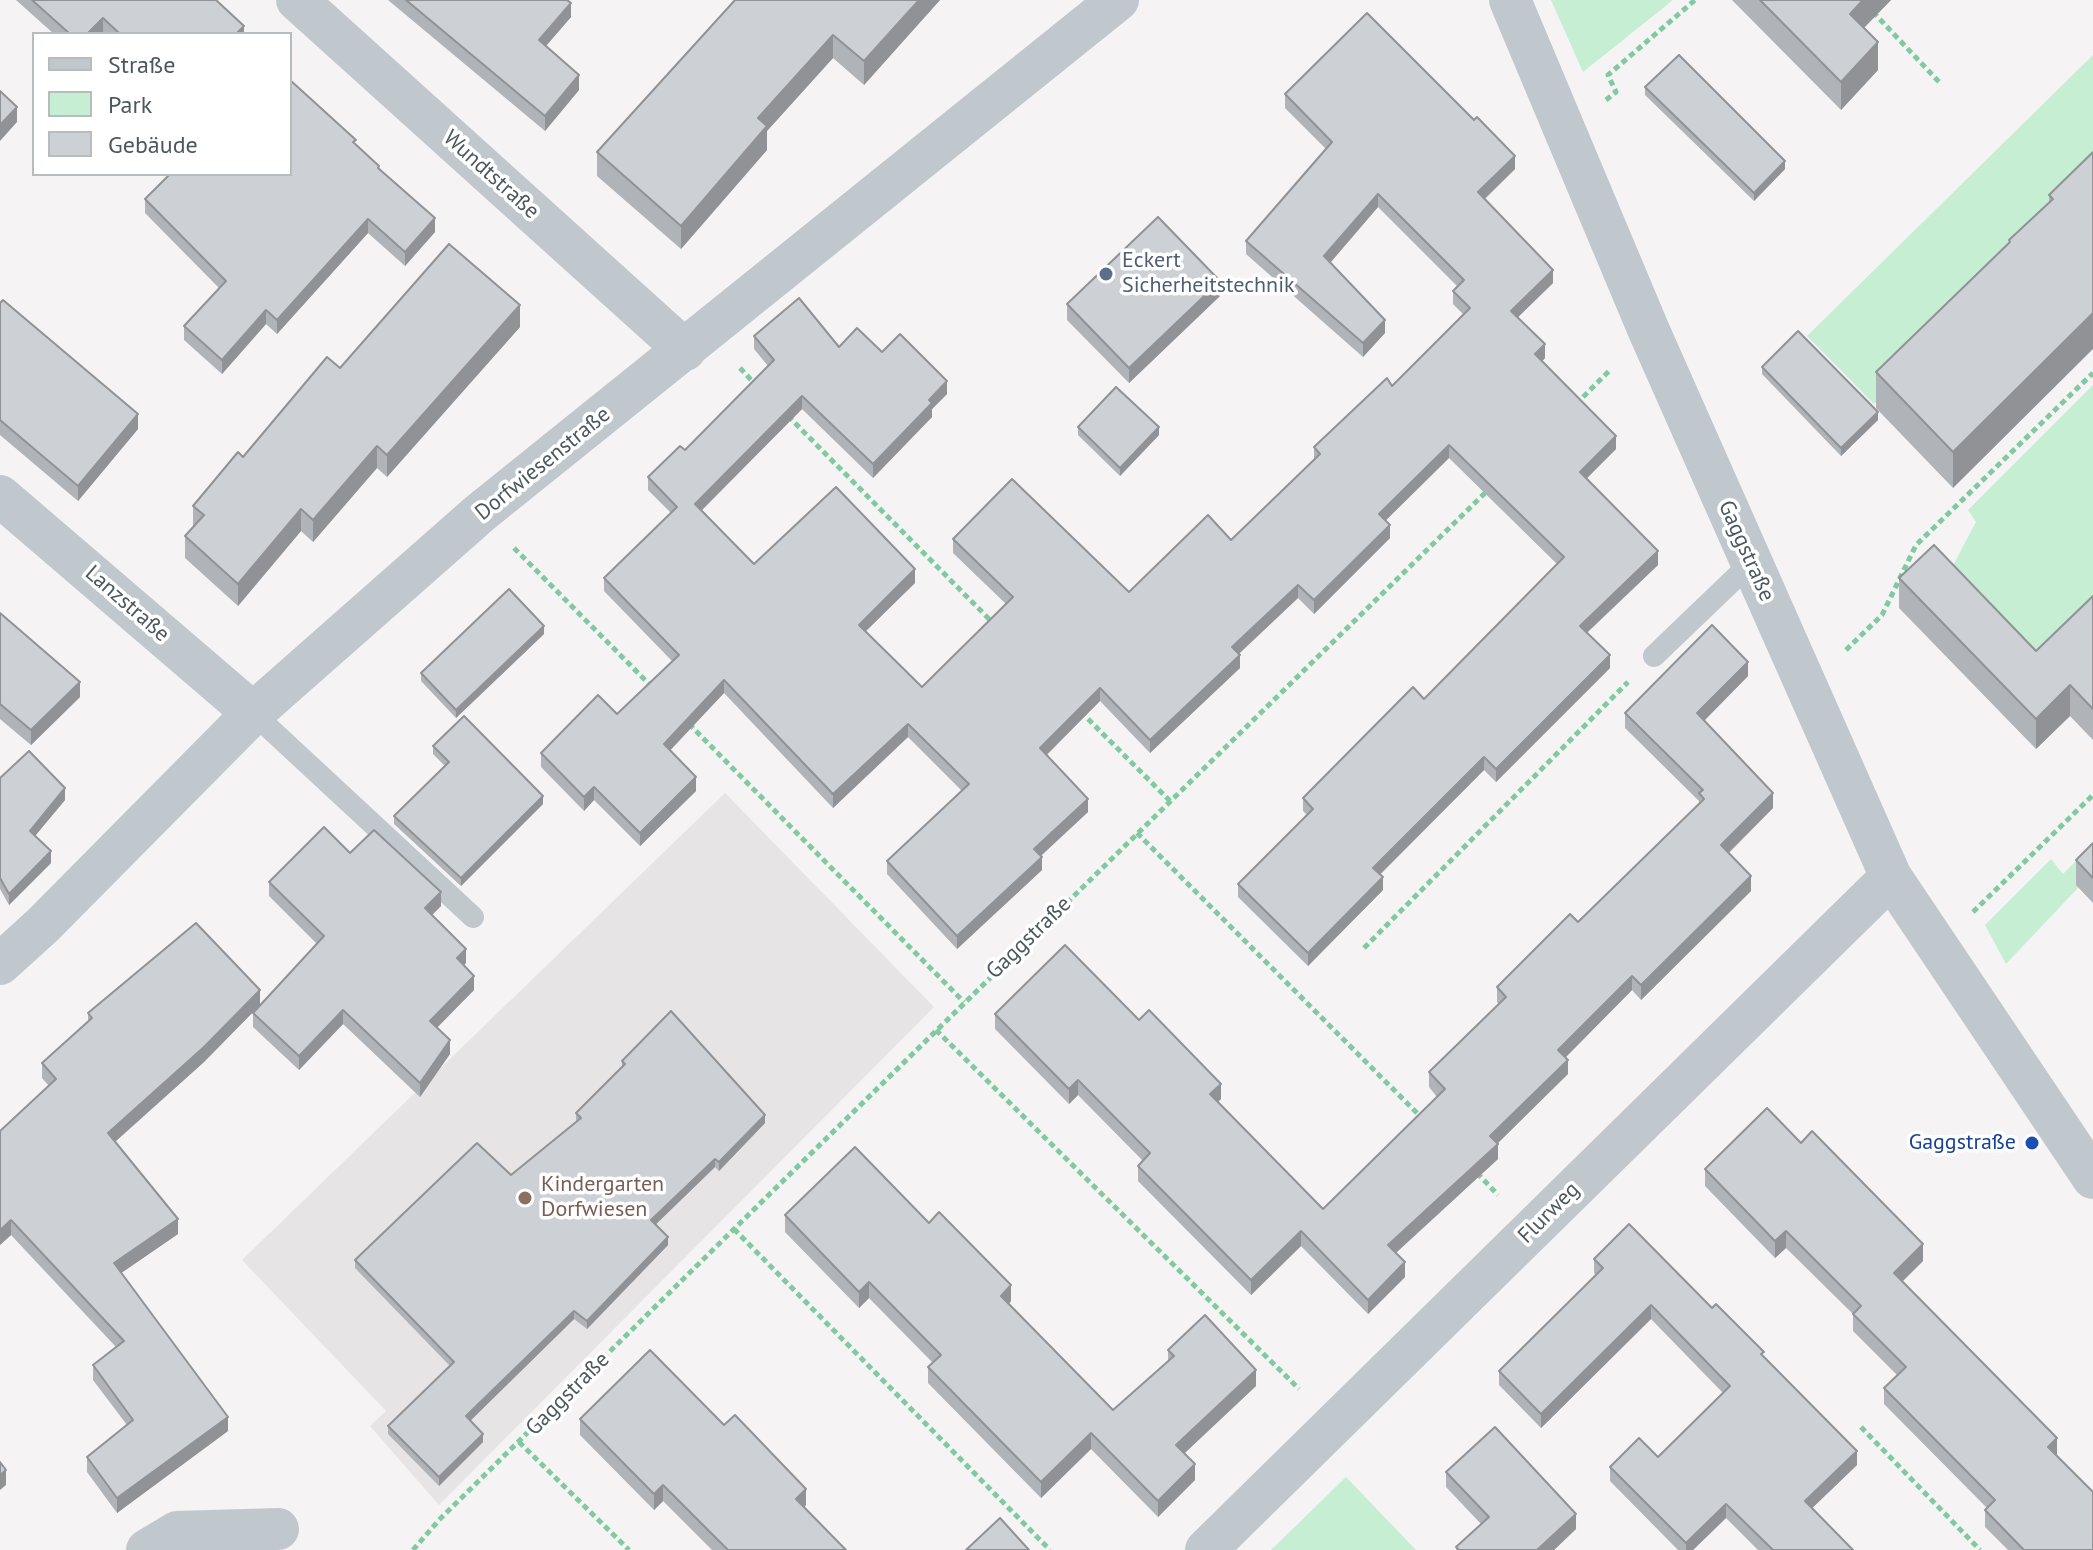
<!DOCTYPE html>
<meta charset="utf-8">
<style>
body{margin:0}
#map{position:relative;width:2093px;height:1550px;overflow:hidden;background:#f5f3f3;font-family:"PT Sans",sans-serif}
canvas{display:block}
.legend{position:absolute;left:32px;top:32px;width:260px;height:144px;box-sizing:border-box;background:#fff;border:2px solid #b7bcbf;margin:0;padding:10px 14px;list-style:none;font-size:24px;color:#4c575f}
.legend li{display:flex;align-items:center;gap:16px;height:40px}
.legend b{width:40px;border:2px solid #b7bcbf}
</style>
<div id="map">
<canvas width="2093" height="1550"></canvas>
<ul class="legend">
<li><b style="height:10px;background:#c0c8ce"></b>Straße</li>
<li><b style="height:22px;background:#c6eed3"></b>Park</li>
<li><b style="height:22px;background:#cdd0d5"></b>Gebäude</li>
</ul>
</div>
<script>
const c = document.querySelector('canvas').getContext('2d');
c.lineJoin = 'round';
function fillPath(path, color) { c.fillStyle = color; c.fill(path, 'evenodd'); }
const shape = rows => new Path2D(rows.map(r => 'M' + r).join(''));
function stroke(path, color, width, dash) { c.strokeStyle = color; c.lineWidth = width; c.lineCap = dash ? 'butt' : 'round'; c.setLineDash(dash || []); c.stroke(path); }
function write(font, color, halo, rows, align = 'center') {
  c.font = font + ' "PT Sans",sans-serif'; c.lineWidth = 7; c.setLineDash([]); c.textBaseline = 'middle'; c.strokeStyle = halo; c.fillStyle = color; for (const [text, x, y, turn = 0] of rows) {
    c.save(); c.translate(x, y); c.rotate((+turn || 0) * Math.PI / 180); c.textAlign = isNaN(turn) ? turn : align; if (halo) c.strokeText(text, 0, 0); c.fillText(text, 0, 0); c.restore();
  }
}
const education = shape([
 [725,793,934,1007,439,1505,370,1426,386,1411,242,1260]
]);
const green = shape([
 [1551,0,1673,0,1583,72],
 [2093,55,2093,184,1874,404,1807,336],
 [2093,385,2093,621,2042,673,1948,575,1976,522,1968,510],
 [2093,844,2093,872,2006,964,1985,925,2051,859,2063,874],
 [1346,1477,1416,1550,1271,1550]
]);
const path = shape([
 [1873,12,1941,84],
 [1606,100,1616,92,1608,75,1695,0],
 [740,368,755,384],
 [1576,404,1611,369],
 [788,416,992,622],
 [514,548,654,689],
 [1846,650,1882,615,1916,545,2093,373],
 [1081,712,1170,801],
 [689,724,964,1002],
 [1137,833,1422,1118],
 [1973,912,2093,795],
 [1364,948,1628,682],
 [936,1030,1299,1389],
 [1477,1173,1498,1195],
 [734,1229,1050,1550],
 [1861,1427,1980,1550],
 [519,1442,629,1550],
 [413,1550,439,1520,734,1229,1489,489]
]);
const lane = shape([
 [1654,656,1752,562],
 [253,713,473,917]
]);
const street = shape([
 [297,0,685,350],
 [1510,0,1649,331,1891,877,2093,1178],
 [0,496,253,713],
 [0,964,43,925,253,713,480,513,1118,0],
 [147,1550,177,1532,278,1529],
 [1206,1550,1891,877]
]);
const wall = shape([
 [16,0,216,0,244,34,105,34,103,32,100,34,54,34],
 [388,0,567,0,571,17,546,46,579,90,545,131],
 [735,0,940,0,864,85,833,58,767,131,767,150,681,249,597,176,597,152],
 [1732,0,1891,0,1864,28,1878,70,1841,110],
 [1645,87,1785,169,1754,201,1645,95],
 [1285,94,1515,169,1485,199,1553,283,1517,318,1545,358,1542,361,1616,449,1587,478,1658,565,1587,633,1610,668,1496,782,1484,770,1380,875,1383,890,1308,966,1238,897,1238,884,1307,815,1303,811,1303,798,1424,699,1557,564,1449,458,1386,520,1390,538,1314,614,1298,598,1239,654,1240,668,1150,753,1100,701,1047,755,1088,812,1041,856,1042,870,957,949,887,874,887,861,962,791,908,737,833,808,724,693,670,750,696,791,640,846,594,800,584,811,541,767,541,753,617,714,672,661,604,591,604,578,671,513,648,490,648,477,685,450,768,366,754,349,754,336,882,352,947,394,932,409,932,417,873,478,802,409,702,510,754,564,915,583,865,631,922,687,1006,604,953,553,953,539,1129,592,1231,540,1314,459,1314,447,1392,386,1463,314,1453,304,1453,291,1457,286,1378,207,1330,263,1385,333,1363,357,1246,254,1246,241,1326,149,1285,108],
 [356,144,379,169,435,232,405,266,368,233,277,334,266,324,222,374,184,340,184,326,219,288,145,213,145,199],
 [2093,152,1953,488,1876,408,1876,372,2009,243,2009,240,2049,202,2049,195],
 [1220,296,1129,383,1067,320,1067,304],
 [0,303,138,429,78,501,0,435],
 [520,327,387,477,377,468,313,542,301,531,238,606,185,558,185,536,193,527,193,506,340,368],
 [1762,367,1878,420,1841,456,1762,374],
 [1078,427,1159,435,1120,476,1078,435],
 [1899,578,2036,651,2093,596,2093,740,2070,716,2036,749,1899,608],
 [0,613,80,697,31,745,0,719],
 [544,634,456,718,421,681,421,673],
 [1748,676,1704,721,1773,808,1729,853,1751,891,1641,1000,1632,990,1566,1057,1568,1074,1497,1143,1498,1159,1396,1253,1405,1277,1368,1314,1301,1246,1251,1295,1138,1181,1138,1166,1143,1161,1078,1095,1069,1104,995,1029,995,1014,1139,1020,1221,1099,1218,1102,1323,1209,1437,1097,1429,1087,1429,1072,1499,1004,1497,1002,1497,987,1578,922,1699,804,1699,801,1625,728,1625,713],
 [433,746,543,804,461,886,394,824,394,816,445,766,433,754],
 [0,778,65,800,35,836,51,863,9,905,0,889],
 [2093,843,2093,903,2076,885,2076,860],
 [350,853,441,906,432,915,466,963,464,965,474,990,437,1027,450,1054,420,1097,343,1024,299,1070,253,1027,253,1013,254,1011,204,1062,115,1142,178,1234,121,1273,228,1431,117,1513,87,1472,87,1457,127,1425,93,1380,93,1365,116,1347,11,1235,0,1245,49,1086,42,1078,42,1063,88,1021,88,1013,260,1005,317,944,269,896,269,882],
 [622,1061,765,1123,719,1171,715,1167,655,1225,668,1245,587,1329,574,1319,470,1421,483,1442,439,1486,388,1434,388,1426,450,1366,355,1268,355,1260,511,1175,576,1122,576,1113,622,1067],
 [1801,1143,1923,1261,1902,1281,2057,1456,2093,1550,2008,1550,1985,1527,1985,1510,1987,1508,1884,1404,1884,1388,1897,1375,1853,1331,1853,1314,1786,1248,1775,1258,1705,1186,1705,1169],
 [785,1215,929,1223,1011,1301,1009,1304,1113,1410,1168,1361,1168,1350,1256,1386,1185,1453,1195,1480,1158,1517,1091,1449,1041,1498,928,1383,928,1367,933,1363,869,1298,859,1308,785,1232],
 [1594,1259,1712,1308,1764,1357,1857,1465,1812,1508,1853,1550,1758,1550,1726,1518,1693,1550,1678,1550,1610,1481,1610,1467,1658,1457,1723,1393,1651,1319,1541,1428,1499,1385,1499,1371,1596,1275,1594,1273],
 [580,1419,724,1425,806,1505,804,1507,846,1550,712,1550,663,1501,654,1510,580,1435],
 [1446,1472,1576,1529,1554,1550,1456,1550,1456,1547,1481,1524,1446,1487]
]);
const shadedWall = shape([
 [919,0,940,0,864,85,864,61],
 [1863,0,1891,0,1850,42,1850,14],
 [571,3,571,17,539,54,539,40],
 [103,18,103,32,100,34,87,34],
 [244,26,244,34,238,34,238,32],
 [833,35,833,58,767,131,767,150,681,249,681,226,758,118],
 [1878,42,1878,70,1841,110,1841,82],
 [579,75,579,90,545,131,545,116],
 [17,107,17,122,0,141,0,125],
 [1515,156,1515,169,1478,205,1478,192],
 [1785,161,1785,169,1754,201,1754,193],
 [1378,194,1378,207,1324,270,1324,256],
 [435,218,435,232,405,266,405,252],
 [368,219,368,233,277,334,277,320],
 [1553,270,1553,283,1511,324,1511,311],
 [1220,281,1220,296,1129,383,1129,368],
 [520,305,520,327,387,477,387,455],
 [266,310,266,324,222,374,222,360],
 [2093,313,2093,349,1953,488,1953,452],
 [1385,320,1385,333,1363,357,1363,343],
 [1545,344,1545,358,1535,368,1535,354],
 [947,381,947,394,932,409,932,417,873,478,873,464,929,400],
 [802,396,802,409,695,517,695,504],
 [1878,412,1878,420,1841,456,1841,448],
 [138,414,138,429,78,501,78,486],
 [1159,427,1159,435,1120,476,1120,468],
 [1616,436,1616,449,1580,485,1580,472],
 [1449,445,1449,458,1379,527,1379,514],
 [377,446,377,468,313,542,313,520],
 [301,509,301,531,238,606,238,584],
 [1390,525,1390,538,1314,614,1314,600],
 [1658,551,1658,565,1580,639,1580,626],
 [915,569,915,583,859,638,859,625],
 [1298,585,1298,598,1232,660,1232,647],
 [544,626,544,634,456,718,456,710],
 [1240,655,1240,668,1150,753,1150,740],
 [1610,655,1610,668,1496,782,1496,769],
 [1748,662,1748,676,1697,728,1697,713],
 [724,680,724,693,664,757,664,744],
 [80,682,80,697,31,745,31,730],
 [2070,685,2070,716,2036,749,2036,719],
 [1100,688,1100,701,1040,761,1040,748],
 [908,724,908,737,833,808,833,794],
 [1484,757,1484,770,1373,881,1373,868],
 [696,777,696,791,640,846,640,833],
 [594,787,594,800,584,811,584,797],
 [65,788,65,800,30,842,30,831],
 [1773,793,1773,808,1721,860,1721,845],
 [543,796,543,804,461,886,461,878],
 [1088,799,1088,812,1034,862,1034,849],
 [51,851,51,863,9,905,9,894],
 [1042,857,1042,870,957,949,957,936],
 [1751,876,1751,891,1641,1000,1641,985],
 [1383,877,1383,890,1308,966,1308,953],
 [441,892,441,906,425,922,425,908],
 [466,949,466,963,457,972,457,958],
 [474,976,474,990,430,1035,430,1021],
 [1632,976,1632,990,1558,1065,1558,1050],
 [260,990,260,1005,204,1062,108,1148,108,1133],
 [343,1010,343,1024,299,1070,299,1056],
 [450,1040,450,1054,420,1097,420,1083],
 [1568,1060,1568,1074,1491,1150,1498,1144,1498,1159,1388,1260,1388,1245,1490,1136],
 [1078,1080,1078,1095,1069,1104,1069,1089],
 [1221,1084,1221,1099,1210,1109,1210,1094],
 [765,1115,765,1123,719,1171,719,1162],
 [715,1159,715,1167,651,1229,651,1220],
 [178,1219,178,1234,114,1278,114,1263],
 [11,1220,11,1235,0,1245,0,1230],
 [1301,1231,1301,1246,1251,1295,1251,1280],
 [1786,1231,1786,1248,1775,1258,1775,1241],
 [668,1237,668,1245,587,1329,587,1321],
 [1923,1244,1923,1261,1894,1290,1894,1273],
 [1405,1262,1405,1277,1368,1314,1368,1300],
 [869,1282,869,1298,859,1308,859,1292],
 [1011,1285,1011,1301,1001,1312,1001,1296],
 [1651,1305,1651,1319,1541,1428,1541,1414],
 [574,1311,574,1319,466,1425,466,1416],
 [1256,1370,1256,1386,1176,1461,1176,1445],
 [228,1417,228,1431,117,1513,117,1498],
 [1091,1433,1091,1449,1041,1498,1041,1482],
 [483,1434,483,1442,439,1486,439,1477],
 [2057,1438,2057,1455,2048,1447],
 [1857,1451,1857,1465,1805,1515,1805,1501],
 [1195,1464,1195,1480,1158,1517,1158,1501],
 [6,1470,6,1485,0,1490,0,1475],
 [663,1485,663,1501,654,1510,654,1494],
 [806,1489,806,1505,796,1515,796,1499],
 [1726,1504,1726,1518,1693,1550,1686,1550,1686,1543],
 [1576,1514,1576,1529,1554,1550,1537,1550]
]);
const building = shape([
 [32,0,216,0,244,26,238,32,240,34,120,34,103,18,87,34,70,34,32,0],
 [406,0,567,0,571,3,539,40,579,75,545,116,406,0],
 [735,0,919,0,864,61,833,35,758,118,767,126,681,226,597,152,735,0],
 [1760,0,1863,0,1850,14,1878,42,1841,82,1760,0],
 [1367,13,1474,120,1477,117,1515,156,1478,192,1553,270,1511,311,1545,344,1535,354,1616,436,1580,472,1658,551,1580,626,1610,655,1496,769,1484,757,1373,868,1383,877,1308,953,1238,884,1313,809,1303,798,1413,687,1424,699,1564,557,1449,445,1379,514,1390,525,1314,600,1298,585,1232,647,1240,655,1150,740,1100,688,1040,748,1088,799,1034,849,1042,857,957,936,887,861,969,784,908,724,833,794,724,680,664,744,696,777,640,833,594,787,584,797,541,753,598,695,617,714,679,655,604,578,677,507,648,477,680,446,685,450,774,360,754,336,799,298,839,347,857,328,882,352,900,334,947,381,929,400,932,403,873,464,802,396,695,504,754,564,836,487,915,569,859,625,922,687,1013,597,953,539,1012,479,1129,592,1208,515,1231,540,1320,454,1314,447,1387,378,1392,386,1470,308,1453,291,1464,280,1378,194,1324,256,1385,320,1363,343,1246,241,1332,142,1285,94,1367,13],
 [1679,55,1785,161,1754,193,1645,87,1679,55],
 [290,80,356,140,353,142,379,166,378,168,435,218,405,252,368,219,277,320,266,310,222,360,184,326,226,281,145,199,170,174,290,174,290,80],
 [0,91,17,107,0,125,0,91],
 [2093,152,2093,313,1953,452,1876,372,2010,242,2009,240,2053,199,2049,195,2093,152],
 [1158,217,1220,281,1129,368,1067,304,1158,217],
 [449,244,520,305,387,455,377,446,313,520,301,509,238,584,185,536,204,515,193,506,238,452,243,457,327,357,340,368,449,244],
 [3,300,138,414,78,486,0,420,0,303,3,300],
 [1798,331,1878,412,1841,448,1762,367,1798,331],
 [1116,387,1159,427,1120,468,1078,427,1116,387],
 [1934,545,2036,651,2093,596,2093,709,2070,685,2036,719,1899,578,1934,545],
 [509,589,544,626,456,710,421,673,509,589],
 [0,613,80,682,31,730,0,704,0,613],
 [1712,625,1748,662,1697,713,1773,793,1721,845,1751,876,1641,985,1632,976,1558,1050,1568,1060,1490,1136,1498,1144,1388,1245,1405,1262,1368,1300,1301,1231,1251,1280,1138,1166,1150,1153,1078,1080,1069,1089,995,1014,1065,945,1139,1020,1149,1010,1221,1084,1210,1094,1323,1209,1445,1089,1429,1072,1506,997,1497,987,1570,914,1578,922,1704,799,1699,793,1703,790,1625,713,1712,625],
 [464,716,543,796,461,878,394,816,449,762,433,746,464,716],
 [29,751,65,788,30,831,51,851,9,894,0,878,0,778,29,751],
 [324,827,350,853,374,830,441,892,425,908,466,949,457,958,474,976,430,1021,450,1040,420,1083,343,1010,299,1056,253,1013,324,936,269,882,324,827],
 [2093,843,2093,878,2076,860,2093,843],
 [196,923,260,990,204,1047,108,1133,178,1219,114,1263,228,1417,117,1498,87,1457,133,1420,93,1365,124,1341,11,1220,0,1230,0,1131,56,1079,42,1063,92,1018,88,1013,196,923],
 [671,1011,765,1115,719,1162,715,1159,651,1220,668,1237,587,1321,574,1311,466,1416,483,1434,439,1477,388,1426,454,1362,355,1260,477,1143,511,1175,581,1118,576,1113,625,1064,622,1061,671,1011],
 [1767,1108,1801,1143,1812,1131,1923,1244,1894,1273,2057,1438,2048,1447,2093,1492,2093,1550,2024,1550,1985,1510,1995,1500,1884,1388,1906,1367,1853,1314,1861,1306,1786,1231,1775,1241,1705,1169,1767,1108],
 [855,1147,929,1223,939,1212,1011,1285,1001,1296,1113,1410,1174,1356,1168,1350,1205,1315,1256,1370,1176,1445,1195,1464,1158,1501,1091,1433,1041,1482,928,1367,941,1355,869,1282,859,1292,785,1215,855,1147],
 [1629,1224,1712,1308,1716,1304,1764,1352,1761,1354,1857,1451,1805,1501,1853,1550,1773,1550,1726,1504,1686,1543,1610,1467,1639,1438,1658,1457,1730,1386,1651,1305,1541,1414,1499,1371,1603,1268,1594,1259,1629,1224],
 [650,1350,724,1425,735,1415,806,1489,796,1499,846,1550,728,1550,663,1485,654,1494,580,1419,650,1350],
 [1495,1427,1576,1514,1537,1550,1459,1550,1456,1547,1489,1517,1446,1472,1495,1427],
 [0,1462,6,1470,0,1475,0,1462],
 [1000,1518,1029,1550,966,1550,1000,1518]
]);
const markers = [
 [1106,274,8,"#5c6f8a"],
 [2032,1143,8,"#1a4fb4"],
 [525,1198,8,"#8d6e63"]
];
const streetNames = [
 ["Wundtstraße",491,175,42],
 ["Dorfwiesenstraße",543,464,-39],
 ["Gaggstraße",1746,551,66],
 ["Lanzstraße",127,604,41],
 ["Gaggstraße",1029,938,-44],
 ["Flurweg",1549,1213,-45],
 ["Gaggstraße",568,1394,-45]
];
const serviceNames = [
 ["Eckert",1122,261],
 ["Sicherheitstechnik",1122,286]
];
const transitNames = [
 ["Gaggstraße",2016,1143]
];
const educationNames = [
 ["Kindergarten",541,1185],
 ["Dorfwiesen",541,1210]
];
fillPath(education, '#e6e4e4');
fillPath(green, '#c6eed3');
stroke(path, '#80caa0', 5, [6, 4]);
stroke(lane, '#c0c8ce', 22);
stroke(street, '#c0c8ce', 42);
fillPath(wall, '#b0b3b7');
fillPath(shadedWall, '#909295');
fillPath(building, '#cdd0d5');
stroke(building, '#909295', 2);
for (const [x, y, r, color] of markers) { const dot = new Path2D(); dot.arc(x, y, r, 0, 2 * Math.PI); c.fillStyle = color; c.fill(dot); stroke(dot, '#fff', 3); }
write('22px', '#4c575f', '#fff', streetNames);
write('22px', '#4e5e75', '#fff', serviceNames, 'left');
write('22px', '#164399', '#fff', transitNames, 'right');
write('22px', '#785e54', '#fff', educationNames, 'left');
</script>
